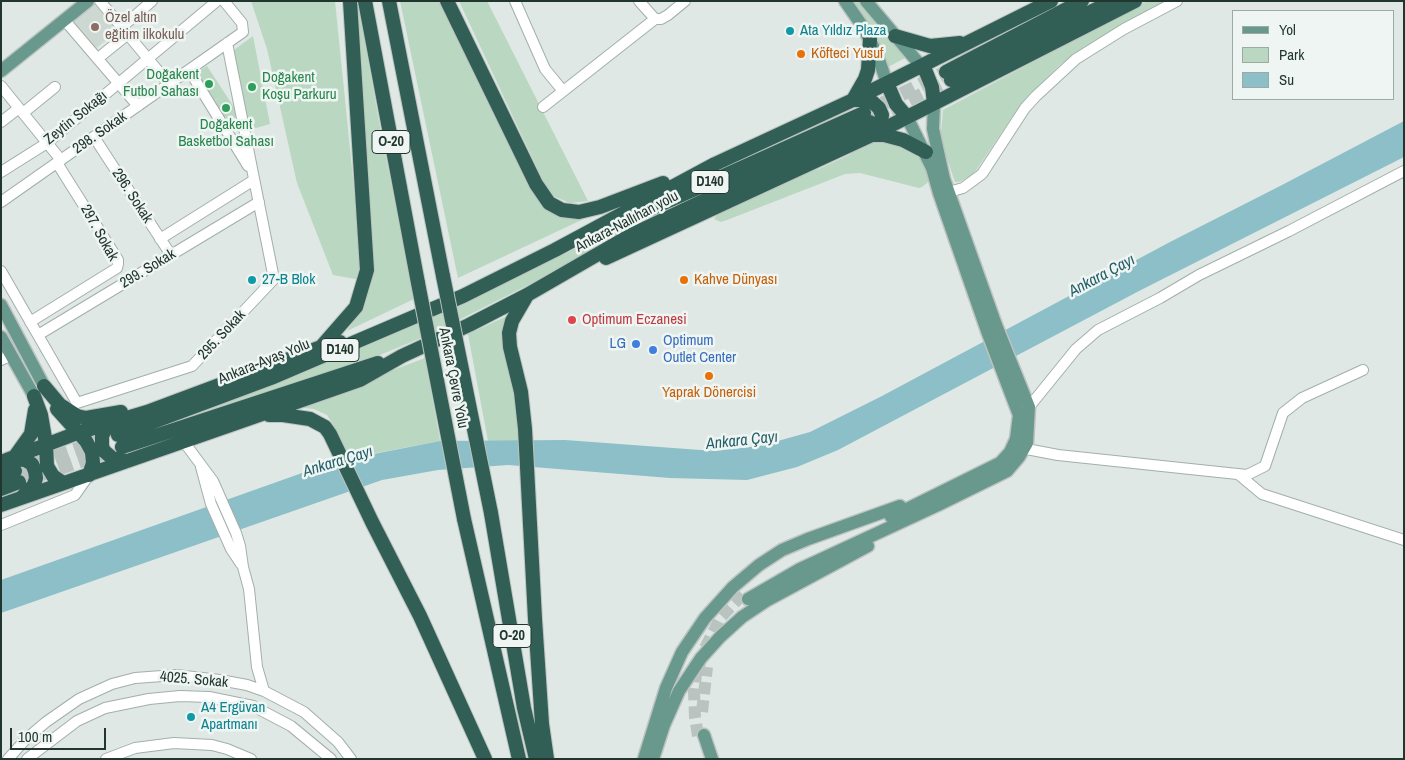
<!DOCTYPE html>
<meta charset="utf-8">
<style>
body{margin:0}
#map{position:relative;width:1405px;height:760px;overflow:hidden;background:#dfe8e4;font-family:"Archivo Narrow",sans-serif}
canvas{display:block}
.frame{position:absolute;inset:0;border:2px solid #223630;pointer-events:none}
.legend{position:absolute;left:1232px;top:10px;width:162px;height:90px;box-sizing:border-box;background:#eff5f2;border:1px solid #9da9a4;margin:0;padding:6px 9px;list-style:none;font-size:15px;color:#223630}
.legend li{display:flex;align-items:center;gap:10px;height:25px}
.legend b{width:25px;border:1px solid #9da9a4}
.scale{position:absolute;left:10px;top:728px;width:96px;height:22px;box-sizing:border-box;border:2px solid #223630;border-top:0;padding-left:6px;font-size:15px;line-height:18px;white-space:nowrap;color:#223630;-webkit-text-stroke:4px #eff5f2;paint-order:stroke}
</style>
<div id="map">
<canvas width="1405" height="760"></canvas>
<div class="frame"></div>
<ul class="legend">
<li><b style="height:6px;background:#68998c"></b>Yol</li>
<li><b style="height:14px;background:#bad7c1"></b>Park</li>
<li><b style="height:14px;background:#8cbfc8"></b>Su</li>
</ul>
<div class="scale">100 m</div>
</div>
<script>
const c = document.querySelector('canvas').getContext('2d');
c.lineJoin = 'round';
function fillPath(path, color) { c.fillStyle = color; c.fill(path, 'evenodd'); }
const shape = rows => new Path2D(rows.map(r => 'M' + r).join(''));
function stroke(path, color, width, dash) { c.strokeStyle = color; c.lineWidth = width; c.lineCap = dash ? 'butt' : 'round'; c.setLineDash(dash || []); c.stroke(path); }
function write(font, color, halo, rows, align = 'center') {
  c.font = font + ' "Archivo Narrow",sans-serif'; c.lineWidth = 5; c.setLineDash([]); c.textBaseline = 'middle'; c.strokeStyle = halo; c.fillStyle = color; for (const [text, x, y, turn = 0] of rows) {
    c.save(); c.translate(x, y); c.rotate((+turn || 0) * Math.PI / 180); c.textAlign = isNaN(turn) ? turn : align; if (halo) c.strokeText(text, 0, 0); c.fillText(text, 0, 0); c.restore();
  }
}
const built = shape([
 [94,3,118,31,95,49,72,22]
]);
const green = shape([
 [251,1,335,1,354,188,361,280,333,275,297,183,267,49],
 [400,1,442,1,540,201,590,216,458,278],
 [459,1,487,1,588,201,570,203,553,196,544,183],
 [853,1,859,1,907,57,888,67,875,36],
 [1147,1,1166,1,1096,40,1061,64,1030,94,1016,111,975,172,971,176,959,182,955,182,943,147,941,132,943,110],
 [351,4,358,4,380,127,414,299,347,331,364,305],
 [253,36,270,124,249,130,234,50],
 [207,66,239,115,228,122,213,102,223,95,212,102,194,74],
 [864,114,866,116,657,214,528,285,433,333,363,362,120,442,119,439,205,411,302,373,465,300],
 [884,141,910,149,922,161,928,173,929,180,927,183,922,187,919,188,860,173,845,174,727,220,721,222,714,219,719,212,807,172,819,169,849,155,858,147,874,142],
 [505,317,504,335,515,386,522,441,488,441,468,334],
 [425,358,440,441,350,458,334,426,327,415,314,409,295,407]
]);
const water = shape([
 [1404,121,1404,157,1139,291,838,450,797,467,747,480,670,478,508,465,438,470,382,480,1,613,1,580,333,462,440,441,565,440,714,451,760,446,810,432,882,396,1170,242,1282,185]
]);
const majorTunnel = shape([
 [702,712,707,667],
 [698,736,695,717,694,691,696,675,704,650,721,617,743,594]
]);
const highwayTunnel = shape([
 [864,113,946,72],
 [872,120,951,80],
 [15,471,118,435],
 [19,482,122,447]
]);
const minor = shape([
 [100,1,169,84],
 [515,1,545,69,563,91],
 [639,1,655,19],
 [655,19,661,19,668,15,685,1],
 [67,23,138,106],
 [122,27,152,1],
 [102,55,128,34],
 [189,70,248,166],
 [1,86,61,160],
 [543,107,655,19],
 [23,113,55,87],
 [1,122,19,108],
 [94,137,171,255],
 [1,172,47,143,217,1],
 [949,192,963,188,982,174,1025,108,1036,96,1076,59,1124,29,1177,1],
 [1,202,243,32,242,23,224,1],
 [160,239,254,180],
 [1,271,77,403,192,366,274,279,227,43],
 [30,322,117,268,118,264,118,260,57,163],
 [38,335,259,202],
 [1,360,12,355],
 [1029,407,1076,349,1098,330,1160,298,1199,275,1289,231,1404,171],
 [184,442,213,481,236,533,240,546,243,567,249,589,257,667,264,691],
 [1016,447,1058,455,1247,475,1265,466,1283,413,1302,398,1363,370],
 [201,467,211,504,231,549,241,564],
 [1238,474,1262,494,1404,540],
 [1,525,75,495,89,475],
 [8,759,26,739,46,722,79,699,112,684,135,678,176,675,220,680,247,685,264,691,304,712,338,742,351,759],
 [27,759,77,721,105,708,149,699,180,696,209,697,253,706,291,726,331,759],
 [106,759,135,748,174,743,212,745,227,749,251,759]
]);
const major = shape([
 [845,1,863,27,877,54,887,83],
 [866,1,921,66],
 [1,71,88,1],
 [1,305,44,386],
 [1,337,34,396],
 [891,517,1000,463,1010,452,1016,439,1019,415,987,331,939,193,932,168,907,117],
 [748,599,800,569,938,505,1007,471,1019,457,1027,443,1029,407,996,325,944,179,933,129,934,103],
 [704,735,712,759],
 [644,759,666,688,682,652,705,618,733,587,759,565,782,550,808,539,900,506],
 [653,759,664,725,679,691,701,658,720,637,742,617,766,601,868,546]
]);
const highway = shape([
 [365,1,418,283],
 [389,1,443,276],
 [447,1,536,184,549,203,562,210,579,212,600,207,663,183],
 [895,36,930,46,960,43],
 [921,66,926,72,932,87,934,103],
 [946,72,1082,1],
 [951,80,1113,1],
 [887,83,896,104,907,117],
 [853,100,865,79,868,70,870,39],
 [853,100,870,100,879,108,882,115,881,121,872,135],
 [873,135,884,135,903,140,926,152],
 [639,214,864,113],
 [606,258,872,135,1135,1],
 [526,297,512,321,509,333,510,347,521,392,525,429,535,619,542,724,547,759],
 [321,347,356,307,367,270,350,1],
 [44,386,60,405,77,416,86,418,121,412],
 [34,396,41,415,46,444,47,466,53,476,63,483],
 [57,409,86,441,92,452,93,463,89,475],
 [269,415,283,415,310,419,325,427,330,434,372,522,420,616,485,759],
 [115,422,107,428,102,435,102,446,104,451,112,458,127,461],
 [118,435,271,378,463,296,555,250,715,164,853,100,1051,1],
 [122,447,378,363],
 [16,455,31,434,35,410],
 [10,459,25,460,32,464,35,471,36,478,34,485,23,496],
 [1,462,77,433,147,412,321,347,340,342],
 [1,476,15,471],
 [1,489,19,482],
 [1,505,360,380,402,356,469,325,527,295,631,235,870,122],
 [491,513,524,708,536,759],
 [464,519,519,759]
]);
const highwayBridge = shape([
 [443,276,491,513],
 [418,283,464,519]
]);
const markers = [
 [95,27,5,"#8d6e63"],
 [790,31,5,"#0f9aa8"],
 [801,54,5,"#e8710a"],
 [209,84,5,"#2e9e5b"],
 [252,87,5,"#2e9e5b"],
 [226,108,5,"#2e9e5b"],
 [252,280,5,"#0f9aa8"],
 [684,280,5,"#e8710a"],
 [572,320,5,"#e0444e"],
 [636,344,5,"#3f7fe0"],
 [653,350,5,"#3f7fe0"],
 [709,376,5,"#e8710a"],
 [191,717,5,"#0f9aa8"]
];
const shields = [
 [391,142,38],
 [710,182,38],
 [340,350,38],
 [512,636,38]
];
const shieldNames = [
 ["O-20",391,142],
 ["D140",710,182],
 ["D140",340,350],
 ["O-20",512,636]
];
const educationNames = [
 ["Özel altın",105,18],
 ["eğitim ilkokulu",105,35]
];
const cultureNames = [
 ["Ata Yıldız Plaza",800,31],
 ["27-B Blok",262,280],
 ["A4 Ergüvan",201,708],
 ["Apartmanı",201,725]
];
const foodNames = [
 ["Köfteci Yusuf",811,54],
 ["Kahve Dünyası",694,280],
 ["Yaprak Dönercisi",709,393,"center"]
];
const leisureNames = [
 ["Doğakent",199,75],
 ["Futbol Sahası",199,92],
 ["Doğakent",262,78,"left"],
 ["Koşu Parkuru",262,95,"left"],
 ["Doğakent",226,125,"center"],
 ["Basketbol Sahası",226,142,"center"]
];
const streetNames = [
 ["Zeytin Sokağı",76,118,-39],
 ["298. Sokak",100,133,-35],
 ["296. Sokak",132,196,57],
 ["Ankara-Nallıhan yolu",627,222,-28],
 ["297. Sokak",99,233,61],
 ["299. Sokak",148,269,-31],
 ["295. Sokak",222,335,-47],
 ["Ankara-Ayaş Yolu",264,362,-22],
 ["Ankara Çevre Yolu",453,378,79],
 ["4025. Sokak",194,680,5]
];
const healthNames = [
 ["Optimum Eczanesi",582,320]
];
const shopNames = [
 ["Optimum",663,341],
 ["Outlet Center",663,358],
 ["LG",626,344,"right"]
];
const waterNames = [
 ["Ankara Çayı",1102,276,-28],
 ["Ankara Çayı",742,441,-6],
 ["Ankara Çayı",338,462,-17]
];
fillPath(built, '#cdd8d3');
fillPath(green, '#bad7c1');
fillPath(water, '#8cbfc8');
stroke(majorTunnel, '#b9c4c0', 12, [12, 6]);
stroke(highwayTunnel, '#b9c4c0', 14, [14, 7]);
stroke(minor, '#a3afaa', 12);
stroke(major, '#bdc3c1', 15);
stroke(highway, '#bdc3c1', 16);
stroke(minor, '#fff', 10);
stroke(major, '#68998c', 12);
stroke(highway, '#315f55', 14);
stroke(highwayBridge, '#bdc3c1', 16, []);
stroke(highwayBridge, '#315f55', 14);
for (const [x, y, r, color] of markers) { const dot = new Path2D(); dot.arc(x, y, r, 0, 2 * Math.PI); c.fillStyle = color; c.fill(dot); stroke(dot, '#eff5f2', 2); }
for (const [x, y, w] of shields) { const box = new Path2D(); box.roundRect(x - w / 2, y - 11.5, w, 23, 4); c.fillStyle = '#eff5f2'; c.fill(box); stroke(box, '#223630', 1); }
write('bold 14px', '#223630', null, shieldNames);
write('15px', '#785e54', '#eff5f2', educationNames, 'left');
write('15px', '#0d838f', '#eff5f2', cultureNames, 'left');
write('15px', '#c56008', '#eff5f2', foodNames, 'left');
write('15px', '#27864d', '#eff5f2', leisureNames, 'right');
write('15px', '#223630', '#eff5f2', streetNames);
write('15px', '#be3a42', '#eff5f2', healthNames, 'left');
write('15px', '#366cbe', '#eff5f2', shopNames, 'left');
write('italic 16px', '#245f6a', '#eff5f2', waterNames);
</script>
